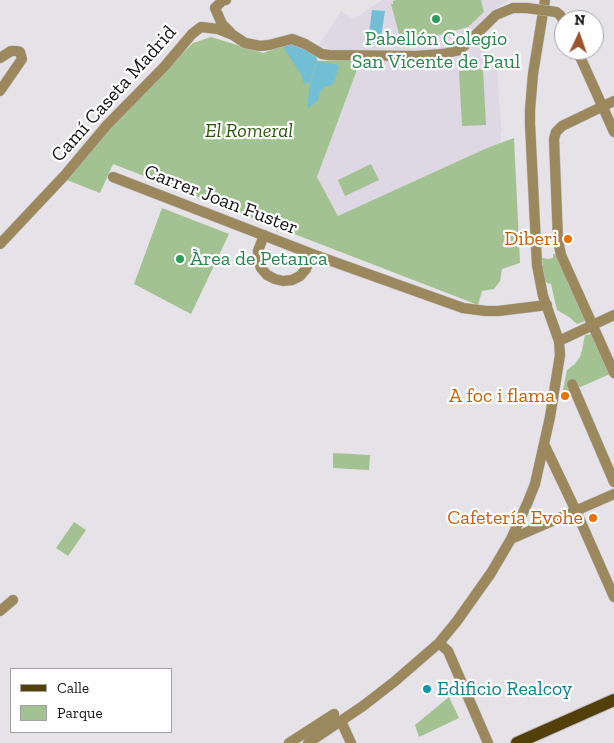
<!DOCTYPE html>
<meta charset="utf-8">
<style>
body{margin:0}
#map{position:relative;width:614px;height:743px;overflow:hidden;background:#e5e3e8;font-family:"Zilla Slab",serif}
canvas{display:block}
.legend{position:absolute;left:10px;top:668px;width:162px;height:65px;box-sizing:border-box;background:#fff;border:1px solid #a1a1a2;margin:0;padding:6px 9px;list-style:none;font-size:15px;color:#151416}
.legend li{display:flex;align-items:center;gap:10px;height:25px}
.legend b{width:25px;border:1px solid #a1a1a2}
.north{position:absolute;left:554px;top:10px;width:50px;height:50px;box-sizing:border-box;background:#fff;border:1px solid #a1a1a2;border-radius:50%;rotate:3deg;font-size:14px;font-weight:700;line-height:20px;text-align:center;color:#151416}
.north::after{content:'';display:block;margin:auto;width:18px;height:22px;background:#9a532c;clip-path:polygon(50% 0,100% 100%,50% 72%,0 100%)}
</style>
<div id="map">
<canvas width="614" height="743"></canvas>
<ul class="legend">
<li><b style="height:6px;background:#533f0a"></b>Calle</li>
<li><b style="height:14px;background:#a2c292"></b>Parque</li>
</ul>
<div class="north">N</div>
</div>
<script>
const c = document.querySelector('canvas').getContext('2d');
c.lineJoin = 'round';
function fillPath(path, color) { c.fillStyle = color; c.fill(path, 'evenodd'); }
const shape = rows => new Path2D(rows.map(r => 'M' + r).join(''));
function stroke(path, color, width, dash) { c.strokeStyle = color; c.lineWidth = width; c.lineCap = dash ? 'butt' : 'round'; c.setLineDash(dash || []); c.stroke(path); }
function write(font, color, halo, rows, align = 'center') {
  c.font = font + ' "Zilla Slab",serif'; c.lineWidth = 4.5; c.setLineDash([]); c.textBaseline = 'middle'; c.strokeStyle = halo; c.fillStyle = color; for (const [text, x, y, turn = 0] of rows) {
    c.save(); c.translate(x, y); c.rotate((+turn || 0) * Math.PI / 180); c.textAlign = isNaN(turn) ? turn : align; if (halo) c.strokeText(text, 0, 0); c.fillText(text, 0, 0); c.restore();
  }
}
const built = shape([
 [382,0,509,0,488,14,462,44,445,50,397,52,353,51,333,50,319,45,341,11,354,19],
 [486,34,488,52,496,55,501,127,502,129,501,133,501,141,498,144,339,217,317,177,361,59,392,59,393,61,399,62,452,59,464,54]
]);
const green = shape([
 [396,0,481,0,484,12,468,27,402,45,391,4,393,4,393,1],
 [211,37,263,53,288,44,314,53,318,61,361,59,317,177,338,216,487,148,514,138,520,263,502,269,500,281,494,289,482,291,478,305,113,164,100,193,67,180,114,122,193,43],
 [483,69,486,125,462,126,459,71],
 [371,164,379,180,345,196,338,180],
 [162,208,229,234,191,314,134,284],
 [553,254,556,254,585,321,577,324,569,317,557,310,551,284,547,283,544,279,542,258,549,259,553,258],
 [592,334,610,374,562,395,567,370,575,364,580,357,582,350,585,335],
 [333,453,370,455,369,470,333,468],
 [74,522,86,530,68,556,56,548],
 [449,697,459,718,419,737,415,725]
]);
const water = shape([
 [372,10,385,11,380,44,368,42],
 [288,44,296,44,314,53,317,59,310,83,304,84,302,76,282,45],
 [317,61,339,65,334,83,331,85,324,87,320,92,318,100,307,109,309,89]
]);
const minor = shape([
 [226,0,222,1,215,8,222,24,230,32],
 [556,12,560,15,564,21],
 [577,50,614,132],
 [0,58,11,51,17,51,20,52,22,59,0,91],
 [614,101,562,126,556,132,554,139,558,240,561,255,614,373],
 [113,177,312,254,463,308,486,311,498,311,547,305],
 [264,235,258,251,258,260,261,268,267,275,275,279,283,281,292,280,300,276,306,269,312,254],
 [0,244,65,175,107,125,164,67,192,34,201,27,218,29,233,35,245,43,260,46,269,45,292,39,305,44,322,54,329,55,416,56,443,54,460,50,496,15,513,8],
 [559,341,614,315],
 [572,384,614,482],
 [544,444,576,511,614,597],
 [511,539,614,494],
 [0,611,13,600],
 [439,643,448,651,488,743],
 [341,721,351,743],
 [289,743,334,714],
 [308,743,363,706,394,682,439,643,457,621,491,573,511,539,527,504,535,484,550,417,560,355,559,341,543,296,537,265,530,124,530,110,533,74,545,0]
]);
const major = shape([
 [517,743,614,700]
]);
const minorBridge = shape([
 [513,8,527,8,556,12]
]);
const markers = [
 [436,19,5,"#2e9e5b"],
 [568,239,5,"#e8710a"],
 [180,259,5,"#2e9e5b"],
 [565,396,5,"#e8710a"],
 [593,518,5,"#e8710a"],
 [427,689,5,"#0f9aa8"]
];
const leisureNames = [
 ["Pabellón Colegio",436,39],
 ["San Vicente de Paul",436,62],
 ["Àrea de Petanca",190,259,"left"]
];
const streetNames = [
 ["Camí Caseta Madrid",114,94,-48],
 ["Carrer Joan Fuster",221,200,21]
];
const parkNames = [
 ["El Romeral",249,131]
];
const foodNames = [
 ["Diberi",558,239],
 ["A foc i flama",555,396],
 ["Cafetería Evohe",583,518]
];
const cultureNames = [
 ["Edificio Realcoy",437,689]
];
fillPath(built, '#ddd8e4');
fillPath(green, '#a2c292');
fillPath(water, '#72bed4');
stroke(minor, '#c0bec2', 11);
stroke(major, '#c0bec2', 14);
stroke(minor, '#9b885d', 10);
stroke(major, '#533f0a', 12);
stroke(minorBridge, '#c0bec2', 11, []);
stroke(minorBridge, '#9b885d', 10);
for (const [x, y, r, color] of markers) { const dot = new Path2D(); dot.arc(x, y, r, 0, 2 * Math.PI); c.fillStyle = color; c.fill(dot); stroke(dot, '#fff', 2); }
write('20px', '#27864d', '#fff', leisureNames);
write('20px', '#151416', '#fff', streetNames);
write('italic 20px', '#2c570d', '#fff', parkNames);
write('20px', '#c56008', '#fff', foodNames, 'right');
write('20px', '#0d838f', '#fff', cultureNames, 'left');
</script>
